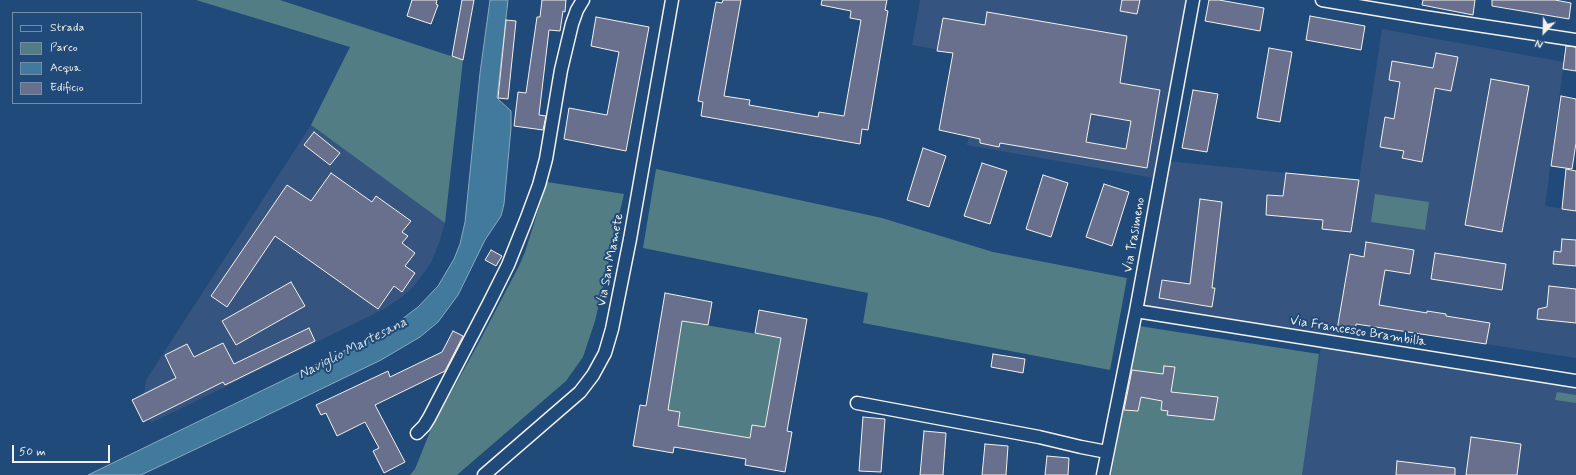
<!DOCTYPE html>
<style>
body{margin:0}
#map{position:relative;width:1576px;height:475px;overflow:hidden;background:#1f4a7a;font-family:Mynerve,sans-serif}
canvas{display:block}
.legend{position:absolute;left:12px;top:12px;width:130px;height:92px;box-sizing:border-box;background:#1f4a7a;border:1px solid #748da6;margin:0;padding:5px 7px;list-style:none;font-size:12px;color:#f4f1e8}
.legend li{display:flex;align-items:center;gap:8px;height:20px}
.legend b{width:20px;border:1px solid #748da6}
.north{position:absolute;left:1524px;top:12px;width:40px;height:40px;-webkit-text-stroke:3px #1f4a7a;paint-order:stroke;rotate:203deg;font-size:11px;font-weight:700;line-height:16px;text-align:center;color:#f4f1e8}
.north::after{content:'';display:block;margin:auto;width:14px;height:18px;background:#f4f1e8;clip-path:polygon(50% 0,100% 100%,50% 72%,0 100%)}
.scale{position:absolute;left:12px;top:445px;width:98px;height:18px;box-sizing:border-box;border:2px solid #f4f1e8;border-top:0;padding-left:5px;font-size:12px;line-height:14px;white-space:nowrap;color:#f4f1e8;-webkit-text-stroke:3px #1f4a7a;paint-order:stroke}
</style>
<div id="map">
<canvas width="1576" height="475"></canvas>
<ul class="legend">
<li><b style="height:5px;background:#1f4a7a"></b>Strada</li>
<li><b style="height:11px;background:#527d84"></b>Parco</li>
<li><b style="height:11px;background:#427a9e"></b>Acqua</li>
<li><b style="height:11px;background:#69708e"></b>Edificio</li>
</ul>
<div class="north">N</div>
<div class="scale">50 m</div>
</div>
<script>
const c = document.querySelector('canvas').getContext('2d');
c.lineJoin = 'round';
function fillPath(path, color) { c.fillStyle = color; c.fill(path, 'evenodd'); }
const shape = rows => new Path2D(rows.map(r => 'M' + r).join(''));
function stroke(path, color, width, dash) { c.strokeStyle = color; c.lineWidth = width; c.lineCap = dash ? 'butt' : 'round'; c.setLineDash(dash || []); c.stroke(path); }
function write(font, color, halo, rows, align = 'center') {
  c.font = font + ' Mynerve,sans-serif'; c.lineWidth = 4; c.setLineDash([]); c.textBaseline = 'middle'; c.strokeStyle = halo; c.fillStyle = color; for (const [text, x, y, turn = 0] of rows) {
    c.save(); c.translate(x, y); c.rotate((+turn || 0) * Math.PI / 180); c.textAlign = isNaN(turn) ? turn : align; if (halo) c.strokeText(text, 0, 0); c.fillText(text, 0, 0); c.restore();
  }
}
const built = shape([
 [920,0,1193,0,1160,179,967,145,983,58,912,45],
 [1382,29,1564,62,1545,206,1576,211,1576,358,1357,324,1355,333,1337,330,1336,341,1139,308,1166,161,1359,180],
 [311,125,445,223,439,243,431,263,414,286,402,297,384,309,151,423,143,402,146,380],
 [1322,340,1576,381,1576,475,1302,475,1305,442]
]);
const green = shape([
 [196,0,280,0,463,60,445,223,311,125,350,47],
 [656,169,882,218,993,252,1127,278,1110,370,863,323,868,293,643,248],
 [547,182,624,194,595,321,583,357,566,381,457,475,410,475,415,469,431,429,478,344,519,266,525,252],
 [1375,194,1429,202,1425,230,1371,222],
 [682,321,781,338,765,427,752,425,750,438,678,426,680,412,668,410],
 [1139,326,1319,354,1302,475,1111,475],
 [1557,392,1576,395,1576,403,1555,400]
]);
const water = shape([
 [490,0,508,0,497,98,511,111,511,128,504,204,501,216,485,240,458,295,438,322,420,337,381,360,253,422,141,475,88,475,389,329,418,307,438,286,454,259,460,244,465,222,480,73,490,0]
]);
const building = shape([
 [412,0,437,0,436,4,438,5,431,24,407,16,412,0],
 [462,0,474,0,463,60,452,56,462,0],
 [542,0,566,0,565,12,563,11,560,31,549,30,539,115,546,116,543,130,514,126,518,92,526,93,537,17,540,17,542,0],
 [723,0,741,0,724,96,750,100,749,105,818,117,819,112,844,116,861,20,850,18,851,11,821,5,822,0,887,0,885,10,888,11,868,130,862,129,860,144,701,116,703,102,698,101,716,2,722,3,723,0],
 [1122,0,1140,0,1137,14,1120,11,1122,0],
 [1209,0,1219,0,1264,8,1260,31,1205,21,1209,0],
 [1423,0,1475,0,1473,15,1422,5,1423,0],
 [1492,0,1555,0,1571,3,1569,19,1492,6,1492,0],
 [987,12,1127,36,1120,83,1160,90,1147,168,1000,143,999,147,980,143,980,139,939,130,953,53,937,51,943,18,985,25,987,12],
 [1091,114,1131,121,1126,149,1086,142,1091,114],
 [1310,16,1365,26,1361,50,1306,40,1310,16],
 [596,17,649,27,626,151,564,139,569,108,607,115,619,52,591,46,596,17],
 [506,20,516,21,508,99,498,98,506,20],
 [1566,46,1576,47,1576,71,1563,69,1566,46],
 [1269,48,1292,52,1280,122,1257,118,1269,48],
 [1436,53,1458,57,1451,91,1435,88,1422,162,1402,158,1404,151,1380,147,1385,117,1394,119,1400,82,1389,80,1392,61,1433,68,1436,53],
 [1491,79,1529,86,1502,232,1465,225,1491,79],
 [1193,90,1218,94,1207,152,1182,148,1193,90],
 [1561,96,1576,99,1576,143,1572,169,1551,166,1561,96],
 [314,132,340,153,330,165,304,145,314,132],
 [923,148,946,156,929,207,907,200,923,148],
 [982,163,1007,171,990,224,964,216,982,163],
 [1566,169,1576,171,1576,211,1562,209,1566,169],
 [331,173,372,202,376,196,411,221,402,232,408,236,402,243,415,253,405,266,415,273,402,292,394,286,378,309,275,236,227,307,211,296,287,185,311,201,331,173],
 [1286,173,1359,180,1351,232,1322,229,1323,220,1266,215,1267,195,1283,196,1286,173],
 [1043,175,1068,183,1051,237,1026,229,1043,175],
 [1104,184,1129,192,1112,246,1086,237,1104,184],
 [1200,199,1222,202,1212,288,1215,288,1212,307,1159,298,1162,280,1190,284,1200,199],
 [1562,239,1576,240,1576,266,1553,264,1554,251,1561,252,1562,239],
 [1366,242,1414,250,1410,274,1385,270,1379,305,1427,313,1427,311,1446,314,1446,316,1490,323,1486,344,1356,324,1355,333,1337,330,1350,254,1364,257,1366,242],
 [491,250,502,256,496,266,485,260,491,250],
 [1435,253,1506,264,1502,290,1431,279,1435,253],
 [291,282,305,306,236,345,222,321,291,282],
 [1549,286,1576,289,1576,323,1537,319,1538,309,1547,307,1549,286],
 [665,293,712,302,708,325,682,321,668,410,680,412,678,426,750,438,752,425,765,427,781,338,755,333,759,310,807,319,787,431,792,432,785,472,745,465,746,459,674,447,673,453,633,446,640,405,646,406,665,293],
 [309,328,315,341,225,385,223,382,143,422,132,400,176,378,165,355,187,344,194,357,223,343,234,364,309,328],
 [453,331,463,336,445,371,375,405,405,462,384,473,373,451,379,448,365,422,337,436,326,413,321,415,316,405,388,371,390,377,442,352,453,331],
 [993,354,1025,359,1023,373,991,367,993,354],
 [1164,366,1175,367,1171,392,1218,397,1214,420,1167,415,1168,411,1161,410,1162,401,1141,397,1138,411,1124,410,1132,370,1163,374,1164,366],
 [863,417,885,419,881,472,859,471,863,417],
 [924,431,946,433,943,475,920,475,924,431],
 [1471,437,1521,444,1517,475,1466,475,1471,437],
 [985,444,1008,446,1006,475,982,475,985,444],
 [1047,456,1069,458,1068,475,1045,475,1047,456],
 [1397,461,1455,468,1455,475,1396,475,1397,461]
]);
const street = shape([
 [1322,0,1424,17,1576,40],
 [1136,311,1576,381],
 [857,403,1039,437,1081,447,1107,452],
 [417,433,424,426,429,418,489,303,508,265,526,220,539,185,546,159,561,70,572,24,577,10,583,0],
 [484,475,580,392,593,375,605,353,612,329,630,239,672,0],
 [1103,475,1136,311,1193,0]
]);
const streetNames = [
 ["Via Trasimeno",1135,235,-80],
 ["Via San Mamete",611,260,-79],
 ["Via Francesco Brambilla",1358,332,9]
];
const waterNames = [
 ["Naviglio Martesana",353,349,-27]
];
fillPath(built, '#355580');
fillPath(green, '#527d84');
fillPath(water, '#427a9e');
stroke(water, '#89aabc', 1);
fillPath(building, '#69708e');
stroke(building, '#f4f1e8', 1);
stroke(street, '#f4f1e8', 15);
stroke(street, '#1f4a7a', 12);
write('13px', '#f4f1e8', '#1f4a7a', streetNames);
write('italic 14px', '#d9dfdd', '#1f4a7a', waterNames);
</script>
